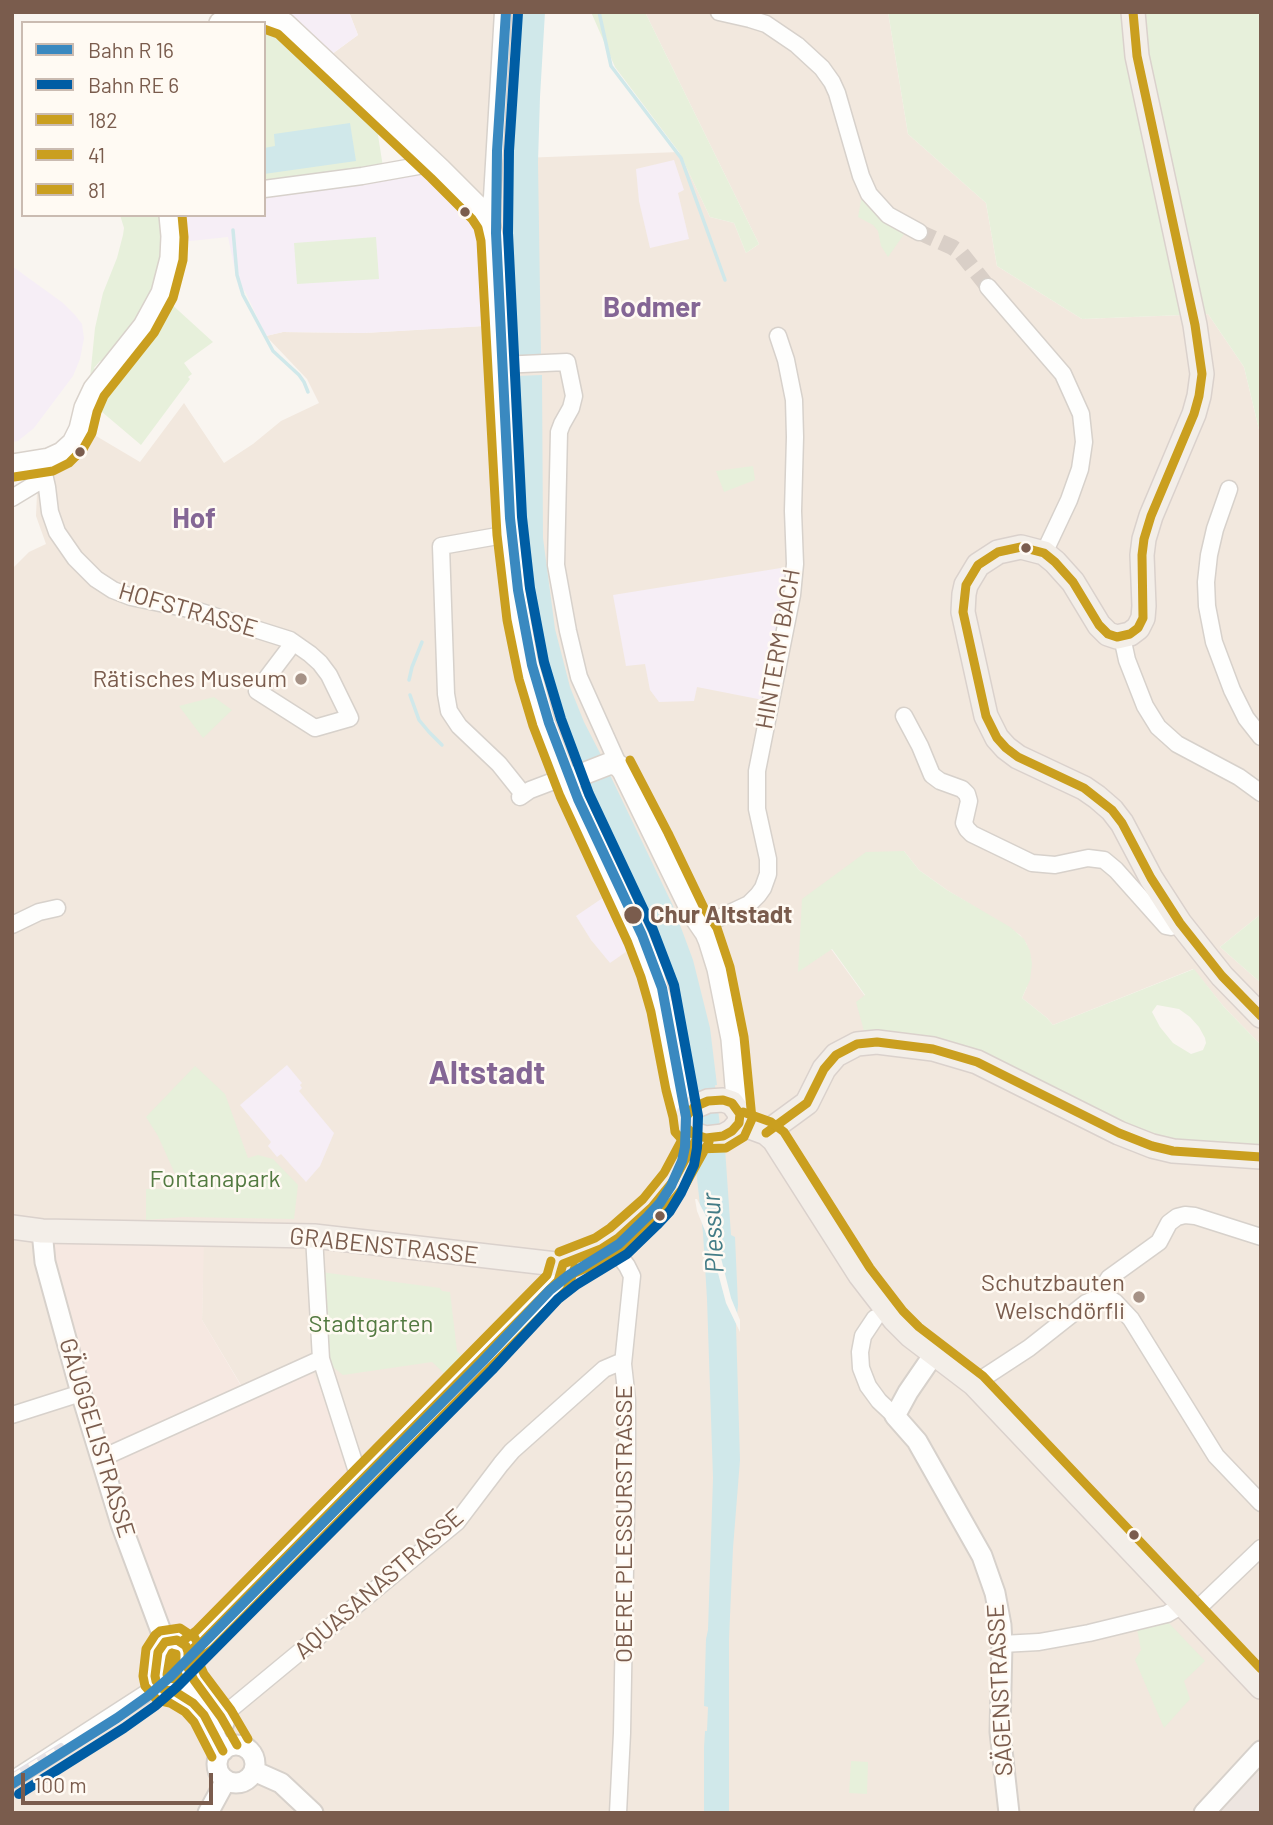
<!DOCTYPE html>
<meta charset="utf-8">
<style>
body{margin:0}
#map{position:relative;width:1273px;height:1825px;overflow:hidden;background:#f9f5f0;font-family:Barlow,sans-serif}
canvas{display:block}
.frame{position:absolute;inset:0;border:14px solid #7a5c4d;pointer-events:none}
.legend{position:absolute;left:21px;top:21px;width:245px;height:196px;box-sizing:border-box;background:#fffaf3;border:2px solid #cabbb1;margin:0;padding:9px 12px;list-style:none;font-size:21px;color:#7a5c4d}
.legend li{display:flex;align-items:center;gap:14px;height:35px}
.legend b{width:35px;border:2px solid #cabbb1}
.scale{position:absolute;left:21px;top:1773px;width:192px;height:32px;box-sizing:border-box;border:4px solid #7a5c4d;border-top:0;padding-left:9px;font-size:21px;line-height:24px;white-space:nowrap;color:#7a5c4d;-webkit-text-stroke:5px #fffaf3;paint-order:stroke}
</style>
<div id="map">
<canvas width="1273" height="1825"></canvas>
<div class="frame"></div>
<ul class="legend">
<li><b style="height:9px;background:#3a89c0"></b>Bahn R 16</li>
<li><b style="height:9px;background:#005da4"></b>Bahn RE 6</li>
<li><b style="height:9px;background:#ca9f1f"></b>182</li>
<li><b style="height:9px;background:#ca9f1f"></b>41</li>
<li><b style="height:9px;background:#ca9f1f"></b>81</li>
</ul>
<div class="scale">100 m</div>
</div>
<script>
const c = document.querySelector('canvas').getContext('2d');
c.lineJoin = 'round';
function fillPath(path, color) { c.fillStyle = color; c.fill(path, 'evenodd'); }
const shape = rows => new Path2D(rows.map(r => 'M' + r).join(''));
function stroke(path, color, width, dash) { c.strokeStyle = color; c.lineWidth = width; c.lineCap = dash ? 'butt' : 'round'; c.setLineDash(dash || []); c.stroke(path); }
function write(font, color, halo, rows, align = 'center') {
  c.font = font + ' Barlow,sans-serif'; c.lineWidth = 5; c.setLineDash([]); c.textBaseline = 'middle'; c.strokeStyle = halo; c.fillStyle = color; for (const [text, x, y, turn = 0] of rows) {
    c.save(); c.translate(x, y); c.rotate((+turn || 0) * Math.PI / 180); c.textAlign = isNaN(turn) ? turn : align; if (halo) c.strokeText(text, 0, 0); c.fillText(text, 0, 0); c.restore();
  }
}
const residential = shape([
 [349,12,504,12,495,159,679,152,710,217,734,223,746,253,759,244,645,12,888,12,908,134,986,203,997,266,1082,319,1208,314,1244,367,1261,438,1261,914,1220,947,1261,983,1261,1045,1224,1007,1193,969,1053,1025,1047,1018,1022,998,1027,987,1027,945,1023,939,1020,935,947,890,919,870,904,851,798,971,831,949,865,996,877,1042,1261,1157,1261,1760,1209,1813,12,1813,12,569,29,552,46,544,36,516,37,493,52,466,86,430,140,462,184,403,224,463,253,444,281,421,319,403,307,379,266,336,283,332,364,333,497,325,489,223,324,60,358,35],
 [203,1240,202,1320,244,1390,32,1241]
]);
const commercial = shape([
 [31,1240,204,1240,202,1320,243,1389,307,1361,368,1486,224,1626,155,1632]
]);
const industrial = shape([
 [1261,1760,1261,1813,1209,1813]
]);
const education = shape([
 [281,12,349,12,358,35,328,57],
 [674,160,684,190,678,193,689,239,650,248,639,201,636,169],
 [431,167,475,225,486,326,364,333,283,332,266,336,245,291,239,289,228,237,181,242,177,215,264,215,264,189],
 [12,266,63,303,75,315,82,324,84,338,80,359,73,376,34,428,18,441,12,442],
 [787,567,786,592,763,700,697,687,694,701,659,702,650,690,645,664,626,666,613,595],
 [610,893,633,947,610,963,591,940,576,916],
 [287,1065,302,1083,300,1085,302,1088,299,1091,334,1133,320,1166,306,1182,281,1154,277,1157,268,1146,271,1142,240,1105]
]);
const green = shape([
 [591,12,645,12,759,244,746,253,734,223,710,217,679,152,615,67],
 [888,12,1261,12,1261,438,1244,367,1208,314,1082,319,997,266,986,203,908,134],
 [277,31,287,35,375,116,383,167,264,184,264,35,268,32],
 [863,190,907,230,888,257,881,246,878,231,873,225,858,217],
 [120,215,160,215,164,252,154,285,140,315,105,363,100,361,94,368,98,372,90,378,95,328,103,293,117,258,123,235,124,228],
 [376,237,379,279,297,284,294,243],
 [168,301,213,342,184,363,192,374,188,377,190,379,141,445,95,406,113,384,110,382],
 [753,466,755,480,724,492,716,471],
 [214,697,232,710,203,738,179,706],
 [904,851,919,870,947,890,1010,927,1024,939,1030,951,1032,964,1030,980,1022,998,1047,1018,1053,1025,1194,969,1224,1007,1261,1045,1261,1157,1173,1151,993,1069,867,1042,856,1002,865,995,832,949,798,972,802,899,866,852],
 [1157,1005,1179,1009,1190,1017,1199,1027,1205,1038,1206,1043,1203,1050,1191,1054,1173,1043,1160,1027,1152,1012],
 [1261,914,1261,983,1220,947],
 [195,1066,225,1094,248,1158,258,1155,273,1159,298,1185,294,1219,183,1217,146,1220,146,1189,172,1189,175,1174,158,1136,146,1117],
 [321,1272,440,1288,442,1291,450,1292,457,1351,462,1356,445,1374,432,1362,343,1375,328,1363],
 [1166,1620,1205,1661,1184,1681,1190,1699,1164,1728,1135,1660,1141,1650,1137,1629],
 [851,1761,868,1762,867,1794,849,1793]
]);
const water = shape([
 [516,12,545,12,540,97,538,162,541,357,513,358,511,356,512,351,513,320,512,192],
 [350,123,356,161,264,174,264,148,275,146,274,134],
 [542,375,543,538,555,629,570,687,584,722,601,755,575,766,547,693,540,663,527,598,520,545,512,379,516,376],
 [606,775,610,775,673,906,693,960,710,1028,717,1085,691,1089,673,994,659,949,583,786],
 [725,1148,731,1235,735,1237,738,1305,736,1325,740,1460,733,1548,729,1639,729,1813,704,1813,704,1747,705,1731,707,1731,708,1707,704,1706,706,1639,708,1630,713,1478,707,1299,703,1233,696,1169,706,1156]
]);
const pier = shape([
 [695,1199,697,1199,705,1214,718,1246,731,1298,740,1320,740,1332,726,1303,710,1243,697,1211]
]);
const stream = shape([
 [599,12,611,66,681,158,725,280],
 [233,230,237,275,243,295,273,351,299,375,304,382,308,392],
 [409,680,412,667,422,642],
 [410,695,419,720,429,732,442,745]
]);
const river = shape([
 [700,1058,708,1122,713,1184]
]);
const minorTunnel = shape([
 [919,232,952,247,961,253,988,287]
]);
const minor = shape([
 [719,12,750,19,766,24,797,45,822,68,832,82,837,93,861,176,869,194,888,215,919,232],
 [264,189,362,176,424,165,431,161],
 [486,217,492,197,503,12],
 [988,287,1063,374,1081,414,1084,442,1080,469,1069,500,1044,553],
 [500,365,567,362,574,396,571,408,562,424,559,432,556,565,568,631,579,677,619,766],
 [41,461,47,487,50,512,57,532,75,558,96,579,113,590,131,597,198,611,290,640,310,654,320,663,329,675,350,718,315,728,257,691,288,650],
 [1229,489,1215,529,1209,555,1206,582,1207,606,1214,642,1232,690,1246,718,1261,737],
 [12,498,45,478],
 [509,534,441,546,446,694,449,711,459,726,499,764,523,794],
 [1122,637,1127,660,1145,706,1158,727,1177,744,1239,777,1261,793],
 [904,716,920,746,932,775,940,781,962,789,967,794,969,801,964,823,967,829,972,834,1032,863,1055,865,1088,858,1104,860,1116,870,1166,926,1171,927,1180,923],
 [520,797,530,790,559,779,566,779],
 [12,925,39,912,57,908],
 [702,926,749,904,758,895,763,888,768,874,768,859,757,809,757,771,792,595,795,564,793,511,795,437,794,400,786,360,778,336],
 [314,1236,321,1359,360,1481],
 [610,1243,627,1266,632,1276,623,1364,627,1400,627,1458,622,1733,618,1813],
 [1101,1297,1107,1297,1115,1302,1131,1319,1216,1456,1261,1503],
 [875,1318,863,1336,860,1352,861,1368,868,1386,879,1401,895,1416],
 [974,1384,1029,1348,1086,1303,1101,1297,1104,1286,1109,1278,1159,1242,1169,1223,1177,1217,1185,1215,1195,1216,1261,1237],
 [12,1415,81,1393],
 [102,1458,321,1359],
 [1192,1614,1261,1548],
 [1002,1644,1039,1642,1089,1633,1167,1614,1184,1604],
 [188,1652,204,1640,523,1317,558,1281,563,1264],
 [221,1717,457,1522,501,1464,512,1451,604,1369,618,1363,623,1364],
 [12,1780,159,1685]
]);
const tertiary = shape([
 [42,1231,45,1262,81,1393,121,1524,165,1642],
 [934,1354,908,1392,895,1416,917,1441,982,1556,995,1593,1001,1625,1002,1644,1000,1732,1009,1813],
 [188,1668,194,1680,224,1723],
 [174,1691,179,1689,186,1682,189,1659,188,1652,186,1646,182,1643,173,1640,165,1642,159,1648,155,1676,156,1681,164,1690,174,1691,193,1703,204,1715,223,1751],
 '217 1764a19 19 0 1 1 38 0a19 19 0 1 1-38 0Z',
 [254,1771,281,1783,313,1813],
 [208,1813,226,1780],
 [1204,1813,1261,1751]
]);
const secondary = shape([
 [220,23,235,15,249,13,273,18,285,24,440,169,482,211,489,223,493,239,509,534,514,586,527,660,544,722,571,792,639,938,653,973,663,1009,678,1088,686,1117],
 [12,465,49,459,62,453,73,443,80,429,85,408,94,389,144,326,162,293,171,258,172,236,170,215],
 [566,779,570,779,611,763,619,766,623,771,693,914,706,933,709,940,718,969,732,1039,738,1110]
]);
const primary = shape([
 [1133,12,1137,56,1195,325,1202,374,1199,396,1194,414,1151,516,1144,539,1142,555,1144,606,1143,618,1138,628,1130,634,1117,637,1108,634,1099,625,1073,582,1055,562,1044,553,1021,547,998,552,978,565,966,585,964,594,963,612,986,716,997,738,1006,748,1018,757,1084,788,1097,797,1112,810,1122,823,1151,878,1180,923,1222,976,1261,1016],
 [723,1100,732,1103,740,1114,739,1123,732,1131,723,1136,706,1138,693,1134,686,1127,685,1122,686,1117,694,1107,708,1101,723,1100],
 [739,1123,766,1133,774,1140,860,1275,894,1319,911,1336,974,1384,1261,1687],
 [766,1133,807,1103,824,1069,836,1055,857,1044,877,1042,933,1049,977,1062,1119,1133,1152,1146,1173,1151,1261,1157],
 [12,1227,42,1231,314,1236,556,1264,563,1264,581,1258,601,1249,618,1238,652,1207,674,1180,698,1136]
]);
const rail = shape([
 [12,1776,61,1746]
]);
const bus1 = shape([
 [1133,12,1137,56,1195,325,1202,374,1199,396,1194,414,1151,516,1144,539,1142,555,1143,618,1138,628,1130,634,1117,637,1108,634,1099,625,1073,582,1055,562,1044,553,1021,547,998,552,978,565,966,585,963,612,986,716,997,738,1006,748,1018,757,1084,788,1112,810,1122,823,1151,878,1180,923,1222,976,1261,1016],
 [723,1100,732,1103,740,1114,739,1123,732,1131,723,1136,706,1138,693,1134,686,1127,686,1117,694,1107,708,1101,723,1100],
 [766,1133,807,1103,824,1069,836,1055,857,1044,877,1042,933,1049,977,1062,1119,1133,1152,1146,1173,1151,1261,1157],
 [563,1264,601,1249,618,1238,652,1207,674,1180,698,1136],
 [188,1652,204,1640,558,1281,563,1264],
 [223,1751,204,1715,193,1703,174,1691,164,1690,156,1681,155,1676,158,1652,165,1642,177,1640,186,1646,188,1652,188,1668,194,1680,221,1717,237,1745]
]);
const bus2 = shape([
 [264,29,278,34,431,178,472,219,478,228,481,241,497,535,507,620,519,679,533,726,560,796,628,943,641,977,651,1012,666,1090,673,1117,675,1132,686,1144,698,1149,726,1148,744,1137,752,1119,744,1037,730,967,717,928,704,908,668,833,630,760],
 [14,477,53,471,69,463,83,449,92,433,97,412,104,396,154,333,173,298,183,260,184,237,182,215],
 [567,1276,608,1259,625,1248,660,1216,684,1187,709,1142],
 [172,1653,176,1654,176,1670,181,1681,170,1678,167,1675,170,1657,172,1653],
 [195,1662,213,1649,567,1290,575,1267]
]);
const bus3 = shape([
 [743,1112,771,1122,784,1132,870,1268,903,1311,919,1327,983,1376,1261,1669],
 [559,1252,595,1238,610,1228,643,1199,664,1173,687,1130],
 [181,1642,196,1631,547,1275,551,1261],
 [212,1757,194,1722,185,1712,170,1703,157,1700,145,1686,143,1676,146,1649,155,1635,160,1631,180,1628,195,1638,200,1649,200,1665,204,1674,231,1710,248,1739]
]);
const rail1 = shape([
 [12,1784,117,1718,148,1696,170,1677,483,1361,550,1290,569,1275,619,1244,648,1216,660,1203,671,1186,682,1161,685,1147,686,1117,662,988,642,935,578,799,549,723,532,665,518,590,510,518,496,233,497,151,506,12]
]);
const rail2 = shape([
 [19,1794,124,1728,155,1706,178,1686,492,1370,558,1299,576,1285,627,1254,657,1225,670,1211,681,1193,694,1165,697,1148,698,1116,674,985,653,930,589,794,561,719,544,662,530,588,522,517,508,233,509,151,518,13]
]);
const markers = [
 [465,212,6,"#7a5c4d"],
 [80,452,6,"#7a5c4d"],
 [1026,548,6,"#7a5c4d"],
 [301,679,7,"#a69286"],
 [633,915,10,"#7a5c4d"],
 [660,1216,6,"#7a5c4d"],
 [1139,1297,7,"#a69286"],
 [1134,1535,6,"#7a5c4d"]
];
const streetNames = [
 ["HOFSTRASSE",188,610,16],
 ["HINTERM BACH",778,649,-80],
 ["GRABENSTRASSE",384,1246,6],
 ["GÄUGGELISTRASSE",97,1438,73],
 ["OBERE PLESSURSTRASSE",624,1524,-90],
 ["AQUASANASTRASSE",379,1584,-41],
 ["SÄGENSTRASSE",1000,1690,-93]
];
const poiNames = [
 ["Rätisches Museum",287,679],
 ["Schutzbauten",1125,1283],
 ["Welschdörfli",1125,1311]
];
const stopNames = [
 ["Chur Altstadt",650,915]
];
const parkNames = [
 ["Fontanapark",215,1179],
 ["Stadtgarten",371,1324]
];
const waterNames = [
 ["Plessur",713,1233,-93]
];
const quarterNames = [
 ["Bodmer",652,308],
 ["Hof",194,519]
];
const districtNames = [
 ["Altstadt",487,1073]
];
fillPath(residential, '#f2e8de');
fillPath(commercial, '#f6e8e1');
fillPath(industrial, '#ede5e0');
fillPath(education, '#f6eef6');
fillPath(green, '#e7f0db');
fillPath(water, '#d0e8ea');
fillPath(pier, '#f9f5f0');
stroke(stream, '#d0e8ea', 3.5);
stroke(river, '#d0e8ea', 23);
stroke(minorTunnel, '#d9cfc7', 16, [16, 8]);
stroke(minor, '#d7d1cb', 19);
stroke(tertiary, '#d7d1cb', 23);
stroke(secondary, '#d9d2cb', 24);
stroke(primary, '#dad1cc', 26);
stroke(minor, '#fefefd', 16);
stroke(tertiary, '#fefefd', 19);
stroke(secondary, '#fefefd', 21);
stroke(primary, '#f3eee8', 23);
stroke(rail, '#e6e3e7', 6);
stroke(rail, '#fffaf3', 3.5, [10]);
stroke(bus1, '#ca9f1f', 9);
stroke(bus2, '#ca9f1f', 9);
stroke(bus3, '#ca9f1f', 9);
stroke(rail1, '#3a89c0', 10);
stroke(rail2, '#005da4', 10);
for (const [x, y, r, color] of markers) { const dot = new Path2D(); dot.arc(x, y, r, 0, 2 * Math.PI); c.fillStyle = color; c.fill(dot); stroke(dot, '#fffaf3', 2.5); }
write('24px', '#7a5c4d', '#fffaf3', streetNames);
write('24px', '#7a5c4d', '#fffaf3', poiNames, 'right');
write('bold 24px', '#7a5c4d', '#fffaf3', stopNames, 'left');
write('24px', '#537a41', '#fffaf3', parkNames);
write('italic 26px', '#437c86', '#fffaf3', waterNames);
write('bold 28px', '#846695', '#fffaf3', quarterNames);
write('bold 32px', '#846695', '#fffaf3', districtNames);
</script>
